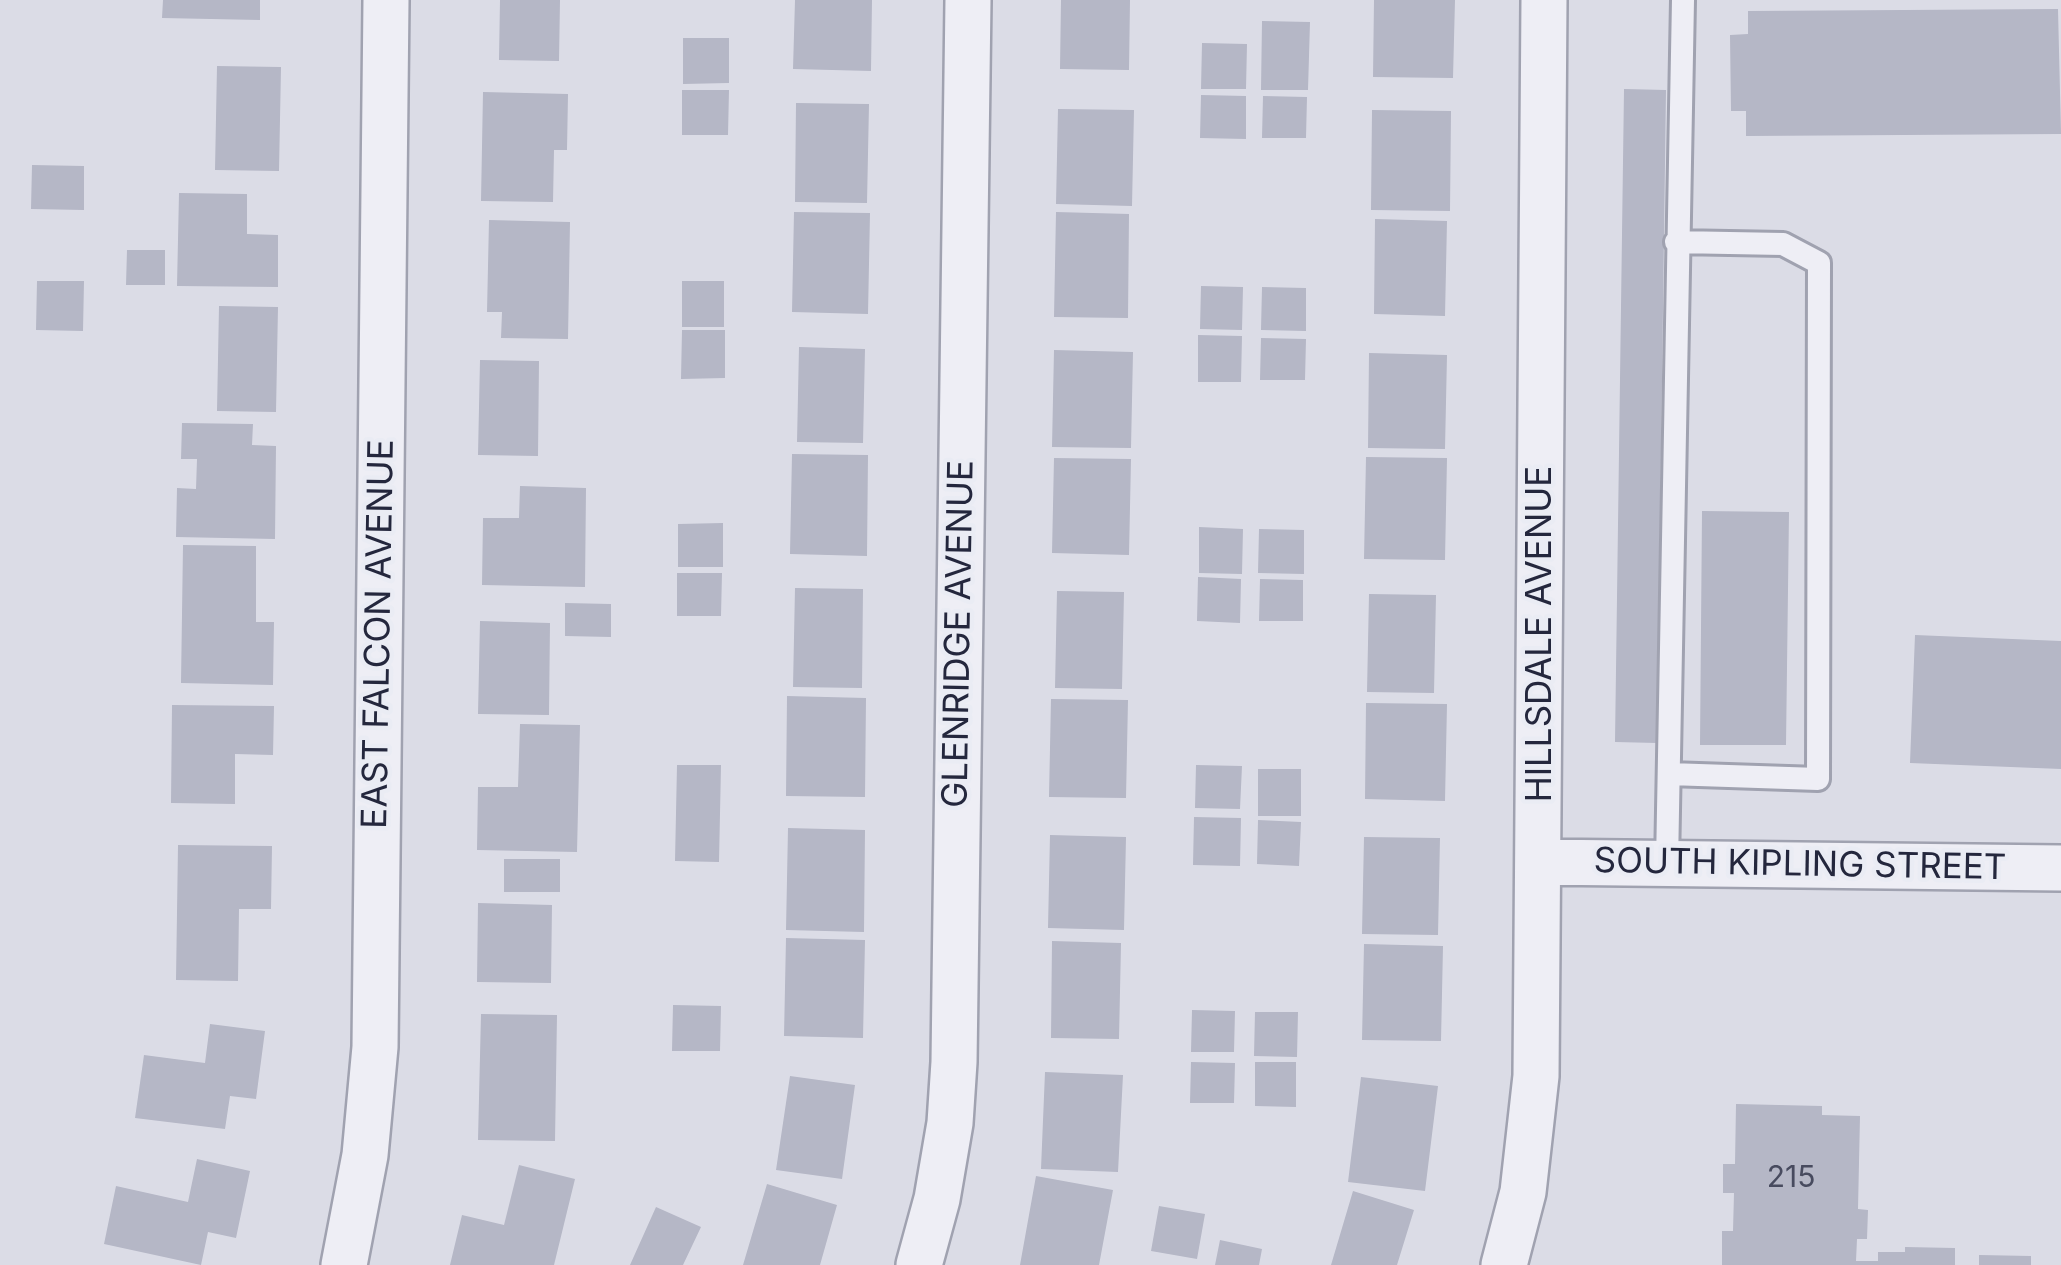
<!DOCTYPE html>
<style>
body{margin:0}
canvas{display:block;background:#dbdce6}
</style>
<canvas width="2061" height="1265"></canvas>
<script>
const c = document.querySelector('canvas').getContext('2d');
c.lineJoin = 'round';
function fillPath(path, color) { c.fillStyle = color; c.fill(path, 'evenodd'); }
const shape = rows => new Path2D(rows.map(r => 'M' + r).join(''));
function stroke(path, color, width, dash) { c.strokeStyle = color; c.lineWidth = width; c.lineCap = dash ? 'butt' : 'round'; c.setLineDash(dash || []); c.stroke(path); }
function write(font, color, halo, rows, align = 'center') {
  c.font = font + ' Inter,sans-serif'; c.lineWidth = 9; c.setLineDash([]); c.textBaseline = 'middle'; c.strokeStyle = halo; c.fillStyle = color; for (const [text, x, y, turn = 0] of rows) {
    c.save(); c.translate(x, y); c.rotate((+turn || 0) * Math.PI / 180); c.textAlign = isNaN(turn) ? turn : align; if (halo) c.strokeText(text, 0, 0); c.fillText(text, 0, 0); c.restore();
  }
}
const building = shape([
 [163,0,260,0,260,20,162,18],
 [500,0,560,0,559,61,499,60],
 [795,0,872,0,871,71,793,69],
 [1061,0,1130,0,1129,70,1060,69],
 [1374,0,1455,0,1453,78,1373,77],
 [2058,9,2061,134,1746,136,1746,111,1731,111,1730,35,1748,34,1748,11],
 [1262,21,1310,22,1308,90,1261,90],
 [683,38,729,38,729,83,683,84],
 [1202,43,1247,44,1246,89,1201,89],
 [217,66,281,67,279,171,215,170],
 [1624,89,1666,90,1657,743,1615,742],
 [682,90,729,90,728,135,682,135],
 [483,92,568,94,567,150,554,150,553,202,481,201],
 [1201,95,1246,96,1246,139,1200,138],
 [1263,96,1307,97,1306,138,1262,138],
 [796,103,869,104,867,203,795,202],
 [1058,109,1134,110,1132,206,1056,204],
 [1372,110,1451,111,1450,211,1371,210],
 [32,165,84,166,84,210,31,209],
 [179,193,247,194,247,234,278,235,278,287,177,286],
 [794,212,870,213,868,314,792,312],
 [1056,212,1129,214,1128,318,1054,317],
 [1375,219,1447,221,1445,316,1374,314],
 [489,220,570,222,568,339,501,338,502,312,487,312],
 [127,250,165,250,165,285,126,285],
 [37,281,84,281,83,331,36,330],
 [682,281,724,281,724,327,682,327],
 [1201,286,1243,287,1242,330,1200,329],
 [1262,287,1306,288,1306,331,1261,330],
 [219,306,278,307,276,412,217,411],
 [682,330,725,330,725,378,681,379],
 [1198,335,1242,336,1241,382,1198,382],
 [1261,338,1306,339,1305,380,1260,380],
 [799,347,865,349,863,443,797,442],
 [1054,350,1133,352,1131,448,1052,447],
 [1369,353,1447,355,1445,449,1368,448],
 [480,360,539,361,538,456,478,455],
 [182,423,253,424,252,445,276,446,275,539,176,537,177,488,196,489,197,459,181,459],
 [792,454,868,455,867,556,790,554],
 [1366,457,1447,458,1445,560,1364,559],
 [1054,458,1131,459,1129,555,1052,553],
 [520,486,586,488,585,587,482,585,483,518,519,518],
 [1702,511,1789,512,1786,745,1700,745],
 [723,523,723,567,678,567,678,524],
 [1199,527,1243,529,1242,574,1199,573],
 [1259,529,1304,530,1304,574,1258,573],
 [183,545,256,546,256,622,274,622,273,685,181,683],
 [677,573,722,573,721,616,677,616],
 [1198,577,1241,579,1240,623,1197,621],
 [1260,579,1303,580,1303,621,1259,621],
 [795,588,863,589,862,688,793,687],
 [1057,591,1124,592,1122,689,1055,688],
 [1369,594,1436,595,1434,693,1367,692],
 [565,603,611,604,611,637,565,636],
 [480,621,550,623,549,715,478,714],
 [1915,635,2061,641,2061,769,1910,763],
 [787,696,866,698,865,797,786,796],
 [1051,699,1128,700,1126,798,1049,797],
 [1366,703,1447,704,1445,801,1365,799],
 [172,705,274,706,273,755,235,754,235,804,171,803],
 [520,724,580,725,577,852,477,850,478,787,518,787],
 [677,765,721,765,719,862,675,861],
 [1196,765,1242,766,1240,809,1195,808],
 [1258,769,1301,769,1301,816,1258,816],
 [1194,817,1241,818,1240,866,1193,865],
 [1258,820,1301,822,1299,866,1257,864],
 [788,828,865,830,864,932,786,930],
 [1050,835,1126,837,1124,930,1048,928],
 [1364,837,1440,838,1438,935,1362,934],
 [178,845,272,846,271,909,239,909,238,981,176,980],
 [504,859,560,859,560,892,504,892],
 [478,903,552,905,551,983,477,982],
 [786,938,865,940,863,1038,784,1036],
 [1052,941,1121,943,1119,1039,1051,1038],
 [1364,944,1443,946,1441,1041,1362,1040],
 [673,1005,721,1006,720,1051,672,1051],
 [1192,1010,1235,1011,1234,1052,1191,1052],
 [1255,1012,1298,1012,1297,1057,1254,1056],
 [481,1014,557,1015,555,1141,478,1140],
 [210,1024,265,1031,256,1099,230,1096,225,1129,135,1118,144,1055,205,1063],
 [1191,1062,1235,1063,1234,1103,1190,1103],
 [1255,1062,1296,1062,1296,1107,1255,1106],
 [1045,1072,1123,1075,1118,1172,1041,1169],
 [790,1076,855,1085,842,1179,776,1170],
 [1361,1077,1438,1086,1425,1191,1348,1182],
 [1736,1104,1822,1106,1822,1115,1860,1116,1858,1209,1868,1210,1867,1239,1857,1239,1856,1261,1878,1261,1878,1252,1905,1252,1905,1247,1955,1248,1955,1265,1722,1265,1722,1231,1733,1231,1734,1193,1723,1193,1723,1164,1735,1164],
 [197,1159,250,1171,236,1238,208,1232,201,1265,104,1244,116,1186,188,1202],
 [519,1165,575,1179,554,1265,450,1265,462,1215,504,1225],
 [1036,1176,1113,1190,1099,1265,1020,1265],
 [767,1184,837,1205,820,1265,743,1265],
 [1353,1191,1414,1210,1397,1265,1331,1265],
 [1159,1206,1205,1214,1197,1259,1151,1251],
 [656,1207,701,1227,683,1265,630,1265],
 [1220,1240,1262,1249,1259,1265,1215,1265],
 [1979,1255,2031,1256,2031,1265,1979,1265]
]);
const lane = shape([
 [1669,774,1818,779,1819,263,1783,244,1676,242],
 [1667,864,1683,0]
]);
const street = shape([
 [1538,862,2061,868],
 [344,1265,365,1155,375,1047,386,0],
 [919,1265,937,1199,950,1123,954,1062,968,0],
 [1504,1265,1523,1192,1536,1076,1544,0]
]);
const numberNames = [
 ["215",1791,1178]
];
const streetNames = [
 ["EAST FALCON AVENUE",379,634,-89],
 ["GLENRIDGE AVENUE",959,634,-89],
 ["HILLSDALE AVENUE",1540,634,-90],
 ["SOUTH KIPLING STREET",1800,865,1]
];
fillPath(building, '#b5b7c6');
stroke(lane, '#a0a2b0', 28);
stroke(street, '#a0a2b0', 50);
stroke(lane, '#eeeef5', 22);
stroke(street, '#eeeef5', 45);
write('30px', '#484b5f', null, numberNames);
write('35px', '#24273d', '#eaecf4', streetNames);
</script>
